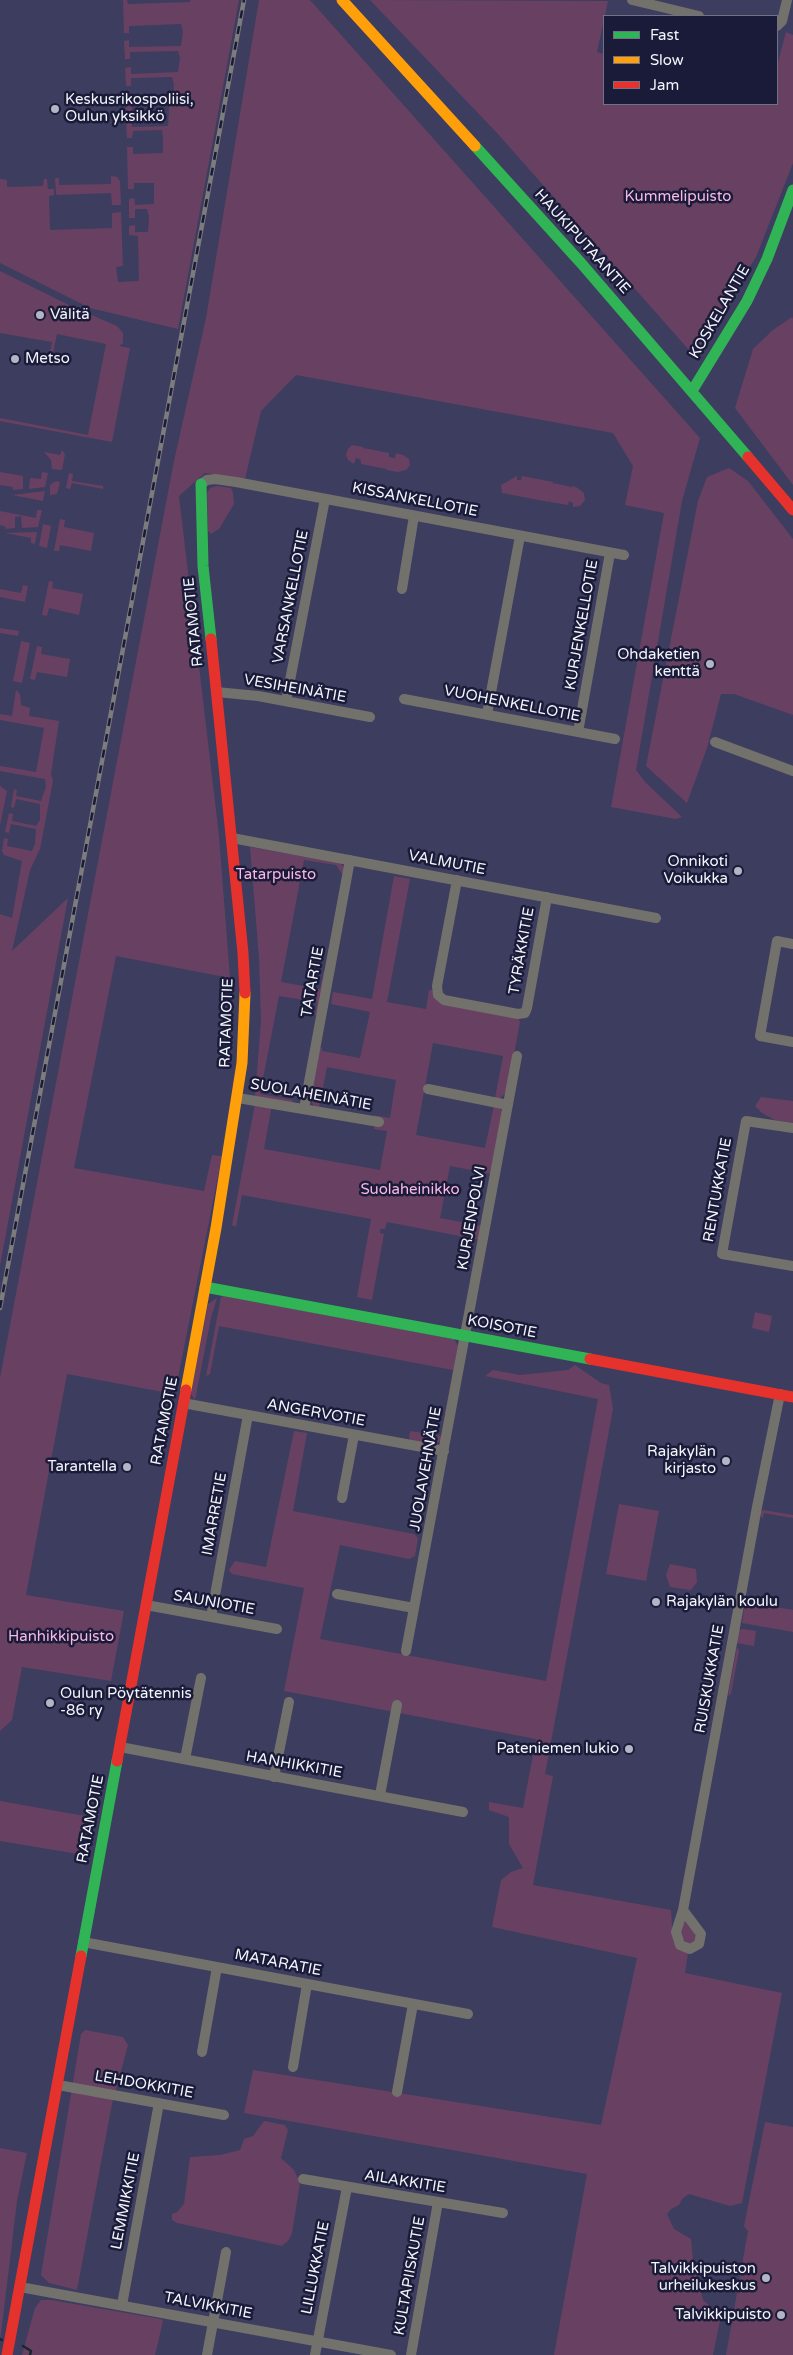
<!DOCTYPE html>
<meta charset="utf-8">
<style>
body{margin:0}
#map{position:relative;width:793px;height:2355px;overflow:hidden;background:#3d3d5f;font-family:"Varela Round",sans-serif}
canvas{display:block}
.legend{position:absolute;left:603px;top:15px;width:175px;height:90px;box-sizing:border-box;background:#1a1b38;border:1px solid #717286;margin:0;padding:6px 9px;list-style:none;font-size:15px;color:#f3f4fc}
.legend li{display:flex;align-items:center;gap:10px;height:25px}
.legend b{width:25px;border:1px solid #717286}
</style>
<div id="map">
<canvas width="793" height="2355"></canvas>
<ul class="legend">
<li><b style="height:6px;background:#30b455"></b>Fast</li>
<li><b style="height:6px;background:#ff9f0a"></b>Slow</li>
<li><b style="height:6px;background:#e5322d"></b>Jam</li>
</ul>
</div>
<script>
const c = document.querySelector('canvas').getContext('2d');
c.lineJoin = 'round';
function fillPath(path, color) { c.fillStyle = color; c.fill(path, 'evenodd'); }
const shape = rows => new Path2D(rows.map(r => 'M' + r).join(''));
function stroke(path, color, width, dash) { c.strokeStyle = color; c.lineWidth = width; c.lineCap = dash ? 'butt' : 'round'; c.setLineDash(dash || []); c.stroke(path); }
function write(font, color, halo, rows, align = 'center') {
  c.font = font + ' "Varela Round",sans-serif'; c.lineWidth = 5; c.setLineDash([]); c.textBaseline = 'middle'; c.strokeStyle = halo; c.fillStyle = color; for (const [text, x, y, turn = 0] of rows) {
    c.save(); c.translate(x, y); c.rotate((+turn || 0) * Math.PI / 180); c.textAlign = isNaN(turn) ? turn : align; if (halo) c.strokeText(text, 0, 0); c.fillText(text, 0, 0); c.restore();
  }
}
const green = shape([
 [123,0,127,0,128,4,190,2,190,0,239,0,178,329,90,308,0,263,0,179,7,180,7,187,43,186,44,179,47,179,48,189,54,189,54,195,49,196,50,230,112,228,112,213,121,212,123,266,116,267,118,282,139,281,138,236,129,235,129,226,135,225,135,232,148,232,149,217,147,209,135,209,135,218,129,218,129,199,134,198,135,205,154,204,154,183,134,183,134,189,128,189,127,147,133,147,133,154,163,153,163,138,162,130,133,131,132,138,127,138,126,121,132,120,132,127,168,126,169,110,168,103,132,104,132,111,126,111,125,94,131,93,132,100,173,99,174,84,172,77,131,78,131,86,126,86,125,68,131,67,131,74,178,72,180,58,178,51,130,52,130,59,125,59,124,41,129,40,129,47,181,46,183,32,181,24,129,26,129,33,124,33],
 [259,0,310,0,700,438,682,501,636,770,646,783,682,817,676,819,611,807,664,513,625,505,633,466,613,433,296,375,261,411,245,479,205,473,179,496,219,836,230,978,116,956,74,1168,204,1191,212,1155,222,1156,175,1393,168,1393,67,1374,26,1595,124,1611,111,1681,22,1667,12,1720,0,1731,0,1378,174,461,206,318],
 [370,0,608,1,597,52,604,54,604,104,777,104,777,66,786,32,793,35,793,163,756,257,700,346,689,350,497,133],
 [111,176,117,177,120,181,121,204,120,205,112,205,111,193,57,195,56,193,55,178,59,178,59,185,111,184],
 [0,271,73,307,117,326,123,333,123,343,119,346,130,348,112,442,0,421,0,418,88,435,106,344,57,334,53,353,50,352,52,342,0,333],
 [792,317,793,319,793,485,735,408,753,349,773,330],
 [352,445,363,447,362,452,363,448,389,453,389,457,395,458,396,453,403,455,409,459,410,465,406,470,398,472,386,470,387,461,386,469,361,464,361,460,356,458,354,464,348,460,346,455,348,449],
 [62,450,65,454,62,470,52,469,51,460,44,452,60,455],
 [729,468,748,481,793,539,793,715,734,694,721,694,707,748,687,803,646,766,698,501,707,477],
 [0,472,23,476,23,489,13,490,13,487,0,485],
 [42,472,48,473,45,487,29,489,30,478,41,479],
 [69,473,73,474,72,481,103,486,103,489,72,483,70,489,66,488],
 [517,476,517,480,521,480,522,476,553,482,553,485,554,483,571,487,571,489,572,486,576,487,584,493,585,500,580,506,573,507,573,503,569,501,568,505,550,502,550,499,549,502,502,493,501,485],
 [56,481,60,482,57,494,50,495,50,485],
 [217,486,231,488,233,492,234,504,219,529,211,534,208,531,207,493,210,488],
 [45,491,43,501,12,495],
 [37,510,42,510,38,527,22,528,21,516,15,517,15,528,5,529,6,527,0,525,0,511,36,518],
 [60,519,65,520,64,527,94,533,91,551,60,545,59,551,54,551],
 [43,524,51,526,47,548,39,546],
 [37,532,35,544,31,543,31,538,5,533],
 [49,581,53,582,52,588,83,594,79,615,49,608,47,616,42,615],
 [23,585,28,586,25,602,0,597,0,589,21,593],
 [0,628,19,631,18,636,0,633],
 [21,641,30,643,22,683,13,681],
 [37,646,42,647,41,654,70,659,67,677,37,672,35,680,30,679],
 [16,690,20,694,21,705,30,708,29,716,59,721,51,774,53,781,40,849,30,870,12,951,68,898,0,1266,0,914,12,918,22,861,4,855,2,851,4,838,8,839,7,846,32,851,35,844,36,829,11,824,9,833,5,832,9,813,13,814,12,821,36,826,40,820,40,804,16,799,14,808,11,807,14,789,17,790,16,796,41,801,46,787,45,779,0,771,0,766,36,772,44,728,0,720,0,714,12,716],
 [0,786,7,791,0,825],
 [250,847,340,863,344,867,344,874,342,874,336,865,304,860,281,982,320,989,324,970,326,973,318,1016,315,1015,317,1002,279,996,260,1094,293,1100,292,1103,255,1097,261,1021,259,958],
 [394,876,410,879,387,1002,426,1009,429,990,432,990,435,995,517,1016,520,1022,507,1092,499,1099,495,1098,503,1056,433,1043,416,1135,485,1148,494,1105,501,1109,503,1114,492,1174,450,1166,440,1218,482,1226,480,1240,387,1222,385,1229,380,1229,380,1233,384,1234,372,1300,357,1297,371,1219,242,1195,236,1227,232,1225,255,1104,270,1107,271,1110,264,1149,380,1170,387,1131,374,1129,376,1119,373,1115,390,1118,396,1080,327,1067,319,1108,313,1105,310,1097,319,1048,322,1048,322,1051,360,1058,370,1012,331,1004,333,992,372,999],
 [761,1097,793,1101,793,1123,775,1120,762,1113,755,1106],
 [223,1296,454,1339,458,1346,441,1441,433,1445,410,1440,409,1437,410,1431,441,1436,453,1370,219,1326,210,1374,206,1376,221,1297],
 [217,1298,211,1318,195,1400,191,1394,208,1304],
 [755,1312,772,1316,769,1332,752,1328],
 [575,1365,601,1383,609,1385,613,1409,545,1774,553,1776,533,1885,671,1910,673,1941,679,1950,688,1953,685,1973,782,1993,742,2203,730,2206,689,2194,682,2199,679,2205,671,2209,667,2214,674,2229,691,2239,693,2260,703,2300,721,2315,713,2355,554,2355,587,2174,244,2113,253,2070,601,2125,637,1958,492,1927,501,1880,511,1872,523,1868,509,1844,509,1817,489,1810,489,1802,523,1808,536,1739,284,1691,304,1588,232,1574,229,1570,235,1561,266,1567,294,1431,307,1433,293,1511,414,1534,418,1538,415,1556,409,1559,340,1545,320,1639,546,1681,598,1399,485,1376,493,1370,520,1375,568,1370],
 [619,1504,659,1511,646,1581,606,1574],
 [763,1510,793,1515,793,1518,764,1513,763,1518,761,1517,761,1512],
 [670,1564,696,1569,697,1582,691,1590,670,1587,666,1575],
 [745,1602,793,1610,793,1632,742,1623],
 [743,1629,756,1631,754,1646,736,1643,739,1630],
 [737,1647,739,1651,731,1694,728,1696],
 [0,1801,85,1816,78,1854,0,1841],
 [684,1920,696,1932,696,1940,690,1944,683,1940,680,1933],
 [85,2030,123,2037,128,2045,112,2104,77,2290,49,2283,41,2275,81,2034],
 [264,2121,285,2125,288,2130,281,2158,294,2170,300,2183,292,2233,288,2241,282,2246,177,2223,172,2220,172,2214,177,2212,184,2204,190,2157,220,2155,240,2150,244,2139,253,2136],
 [765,2122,793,2127,793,2355,726,2355,748,2231,744,2226],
 [0,2148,27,2153,17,2201,0,2342],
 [41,2300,51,2300,161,2319,163,2321,155,2355,22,2355,35,2308]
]);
const stream = shape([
 [0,2339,2,2340],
 [23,2346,31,2351,30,2355]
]);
const street = shape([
 [632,0,699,16],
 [777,26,782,21,787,0],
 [201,484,207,480,215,479,236,482,624,555],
 [402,589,414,516],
 [216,692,258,696,370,717],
 [404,699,615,739],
 [286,701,325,499],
 [487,714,520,536],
 [578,732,610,553],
 [715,742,793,771],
 [232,838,656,918],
 [457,880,437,986,438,995,444,1000,518,1014,525,1013,527,1008,547,897],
 [793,944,777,941,760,1036,793,1042],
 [428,1089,508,1105],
 [238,1098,379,1122],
 [304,1109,350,860],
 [793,1128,746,1121,722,1254,793,1266],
 [183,1403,444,1451],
 [342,1498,354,1435],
 [337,1594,414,1608],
 [146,1605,277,1629],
 [211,1617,248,1415],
 [406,1651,517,1056],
 [120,1747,463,1812],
 [185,1759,201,1678],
 [274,1777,289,1702],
 [380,1795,397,1705],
 [683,1910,701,1934,699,1944,690,1949,680,1945,676,1932,683,1910,757,1507,780,1394],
 [83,1942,468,2014],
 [202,2052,217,1967],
 [293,2067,307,1984],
 [58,2085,224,2115],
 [397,2092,413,2004],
 [303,2179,503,2213],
 [20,2287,391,2355],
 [122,2305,159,2103],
 [207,2355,226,2252],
 [315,2355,347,2187],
 [411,2355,438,2202]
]);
const fast = shape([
 [475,146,581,263,748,457],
 [692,391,747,301,767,259,793,190],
 [201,484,203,566,211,639],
 [205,1287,590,1359],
 [81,1956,117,1761]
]);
const slow = shape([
 [342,0,475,146],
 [186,1390,216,1228,242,1063,245,993]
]);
const jam = shape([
 [748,457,793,510],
 [211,639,243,953,245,993],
 [590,1359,793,1397],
 [117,1761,186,1390],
 [7,2355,81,1956]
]);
const rail = shape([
 [0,1308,244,0]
]);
const markers = [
 [55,109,5,"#b3b4c5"],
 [40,315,5,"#b3b4c5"],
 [15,359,5,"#b3b4c5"],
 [710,664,5,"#b3b4c5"],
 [738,871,5,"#b3b4c5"],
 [726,1461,5,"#b3b4c5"],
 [127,1467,5,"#b3b4c5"],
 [656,1602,5,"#b3b4c5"],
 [50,1703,5,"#b3b4c5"],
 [629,1749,5,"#b3b4c5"],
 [766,2278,5,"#b3b4c5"],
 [781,2315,5,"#b3b4c5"]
];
const poiNames = [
 ["Keskusrikospoliisi,",65,100,"left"],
 ["Oulun yksikkö",65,117,"left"],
 ["Välitä",50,315,"left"],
 ["Metso",25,359,"left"],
 ["Ohdaketien",700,655],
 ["kenttä",700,672],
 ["Onnikoti",728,862],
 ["Voikukka",728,879],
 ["Rajakylän",716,1452],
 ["kirjasto",716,1469],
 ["Tarantella",117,1467],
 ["Rajakylän koulu",666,1602,"left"],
 ["Oulun Pöytätennis",60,1694,"left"],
 ["-86 ry",60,1711,"left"],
 ["Pateniemen lukio",619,1749],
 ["Talvikkipuiston",756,2269],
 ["urheilukeskus",756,2286],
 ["Talvikkipuisto",771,2315]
];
const parkNames = [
 ["Kummelipuisto",678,197],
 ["Tatarpuisto",276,875],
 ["Suolaheinikko",410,1190],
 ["Hanhikkipuisto",61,1637]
];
const streetNames = [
 ["HAUKIPUTAANTIE",582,242,48],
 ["KOSKELANTIE",720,312,-60],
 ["KISSANKELLOTIE",415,500,11],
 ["VARSANKELLOTIE",291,597,-79],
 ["RATAMOTIE",194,622,-96],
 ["KURJENKELLOTIE",582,625,-80],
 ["VESIHEINÄTIE",295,689,10],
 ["VUOHENKELLOTIE",512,704,11],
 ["VALMUTIE",447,863,11],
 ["TYRÄKKITIE",522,951,-80],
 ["TATARTIE",313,982,-80],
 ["RATAMOTIE",227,1023,-88],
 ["SUOLAHEINÄTIE",311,1095,10],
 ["RENTUKKATIE",718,1190,-80],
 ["KURJENPOLVI",472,1218,-80],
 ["KOISOTIE",502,1327,11],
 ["ANGERVOTIE",316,1413,10],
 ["RATAMOTIE",165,1421,-79],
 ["JUOLAVEHNÄTIE",426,1469,-80],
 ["IMARRETIE",215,1514,-80],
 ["SAUNIOTIE",214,1603,10],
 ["RUISKUKKATIE",710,1679,-80],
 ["HANHIKKITIE",294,1765,10],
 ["RATAMOTIE",91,1819,-79],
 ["MATARATIE",278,1963,11],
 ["LEHDOKKITIE",144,2085,10],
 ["AILAKKITIE",405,2182,9],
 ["LEMMIKKITIE",126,2201,-79],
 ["LILLUKKATIE",316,2268,-79],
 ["KULTAPIISKUTIE",410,2276,-80],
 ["TALVIKKITIE",208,2306,11]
];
fillPath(green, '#684162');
stroke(stream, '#17262f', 2.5);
stroke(street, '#73716c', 10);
stroke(fast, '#30b455', 11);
stroke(slow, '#ff9f0a', 11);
stroke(jam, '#e5322d', 11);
stroke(rail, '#7d7c7d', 4.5);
stroke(rail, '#1a1b38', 2.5, [8]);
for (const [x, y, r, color] of markers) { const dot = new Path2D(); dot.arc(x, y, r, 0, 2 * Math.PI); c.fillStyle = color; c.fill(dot); stroke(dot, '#1a1b38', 2); }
write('15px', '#f3f4fc', '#1a1b38', poiNames, 'right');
write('15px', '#fab8e5', '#1a1b38', parkNames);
write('15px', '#f3f4fc', '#1a1b38', streetNames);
</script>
